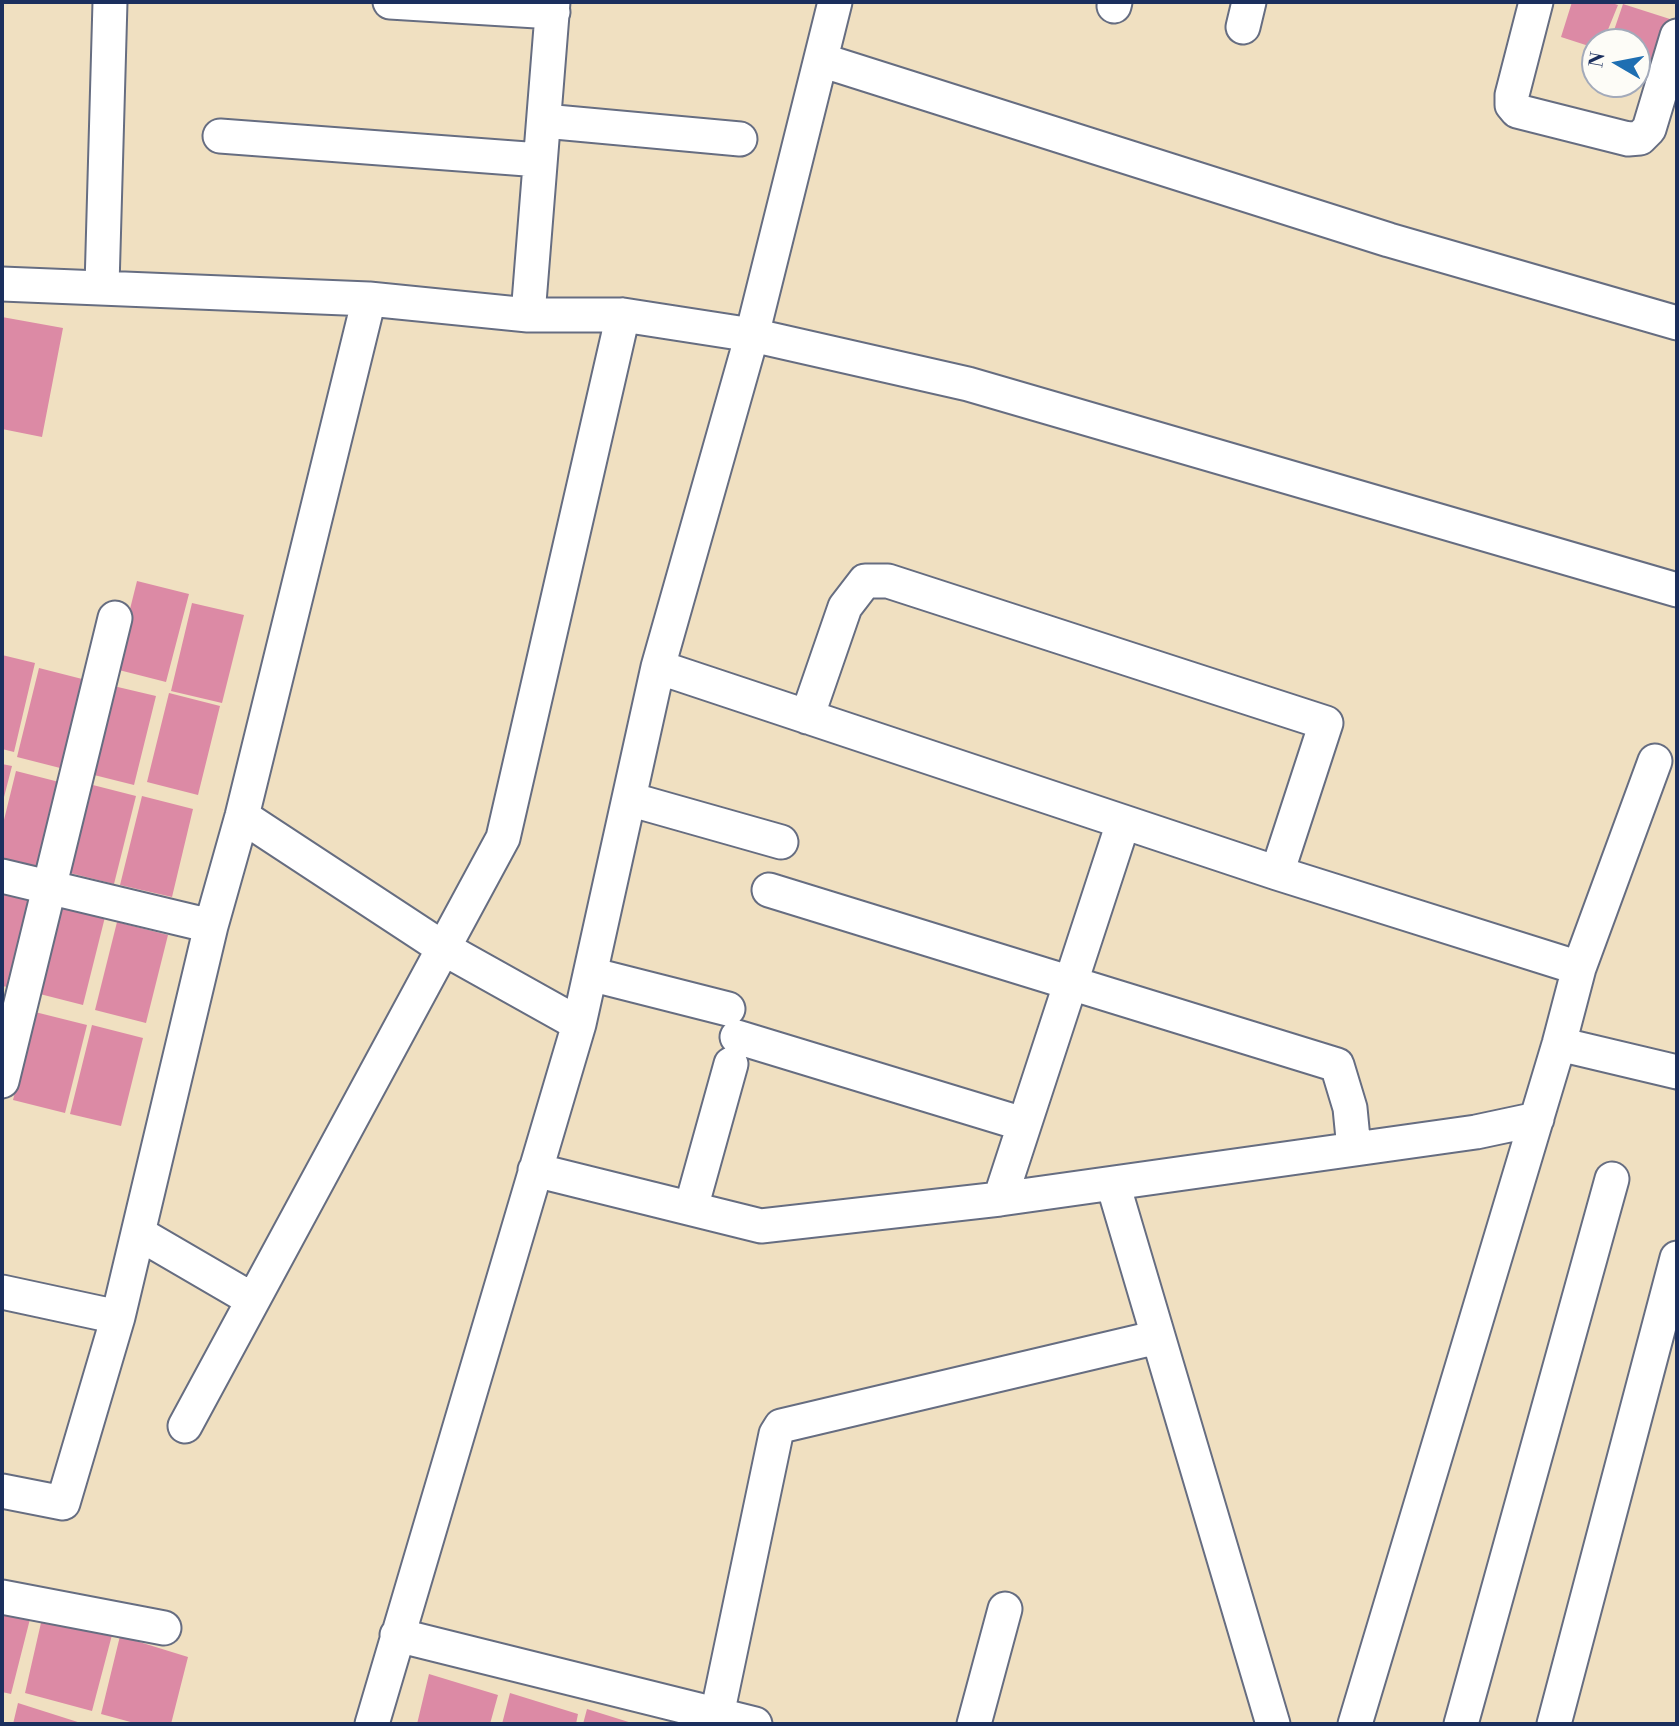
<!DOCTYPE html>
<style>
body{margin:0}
#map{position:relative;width:1679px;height:1726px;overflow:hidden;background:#f0e0c1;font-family:"Libre Bodoni",serif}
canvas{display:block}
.frame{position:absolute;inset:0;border:4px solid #1b2f5e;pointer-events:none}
.north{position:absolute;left:1581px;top:28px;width:70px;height:70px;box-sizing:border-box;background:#fdfcf7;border:2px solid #a3aaba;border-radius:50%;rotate:280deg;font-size:19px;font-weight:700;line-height:28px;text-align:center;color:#1b2f5e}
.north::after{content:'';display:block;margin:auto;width:24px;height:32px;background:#1f6fb2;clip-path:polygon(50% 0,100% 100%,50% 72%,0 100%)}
</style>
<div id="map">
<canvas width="1679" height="1726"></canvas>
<div class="frame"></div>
<div class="north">N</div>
</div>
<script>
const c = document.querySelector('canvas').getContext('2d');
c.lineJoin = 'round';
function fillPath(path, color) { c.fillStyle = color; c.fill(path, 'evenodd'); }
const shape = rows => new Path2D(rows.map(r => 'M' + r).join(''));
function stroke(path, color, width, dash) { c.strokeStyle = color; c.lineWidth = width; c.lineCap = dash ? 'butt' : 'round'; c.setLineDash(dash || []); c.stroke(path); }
const building = shape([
 [1572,2,1609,2,1618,5,1603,42,1595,42,1595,48,1561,37],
 [1623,4,1673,20,1655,64,1637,59,1637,42,1610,42],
 [2,317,63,328,42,437,2,429],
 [137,581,189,594,166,682,115,669],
 [192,603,244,615,222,703,171,691],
 [2,655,35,663,14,752,2,749],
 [39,668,90,681,68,770,17,757],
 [105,684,156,696,134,785,82,772],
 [169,693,220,706,198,795,147,782],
 [2,764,12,766,3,801,2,801],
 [16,771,67,784,45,873,2,862,2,828],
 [85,783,136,796,114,884,62,871],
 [142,796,193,809,172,897,120,885],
 [2,891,39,901,17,989,2,986],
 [54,904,105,917,83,1005,32,992],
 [117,922,168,935,146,1023,95,1010],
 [35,1012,87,1025,65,1113,13,1100],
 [92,1025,143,1038,121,1126,70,1114],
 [2,1610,30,1619,11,1694,2,1692],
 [43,1614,112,1635,92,1711,25,1693],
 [120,1636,188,1657,171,1724,138,1724,101,1714],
 [429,1674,498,1695,490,1724,417,1724],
 [510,1693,578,1714,576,1724,502,1724],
 [18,1703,84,1724,13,1724],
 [587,1709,635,1724,583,1724]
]);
const street = shape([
 [390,2,553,12],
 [1536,2,1512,95,1512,105,1517,111,1628,139,1640,138,1649,129,1677,36],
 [1114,6,1115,2],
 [1243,27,1249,2],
 [821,60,1389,240,1677,323],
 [544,121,740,139],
 [220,136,540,160],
 [2,284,369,299,528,315,623,315,752,335,968,384,1677,590],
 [102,286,110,2],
 [528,315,553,2],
 [658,667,1277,873,1579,968],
 [807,717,845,607,865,581,888,581,1326,723,1277,873],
 [629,799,781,842],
 [242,816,443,948,579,1024],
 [2,876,211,926],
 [769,890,1337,1065,1350,1108,1354,1149],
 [590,974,728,1009],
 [737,1037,1023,1124],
 [1559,1044,1677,1072],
 [2,1081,115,618],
 [535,1170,761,1226,1000,1199,1476,1132,1537,1119],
 [1113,1184,1273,1724],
 [1000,1199,1123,823],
 [691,1208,731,1064],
 [138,1233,253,1300],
 [2,1292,118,1317],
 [185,1426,503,838,623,315],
 [2,1491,63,1503,118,1317,211,926,242,816,369,299],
 [2,1597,164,1628],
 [397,1635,755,1724],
 [717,1715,776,1434,781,1426,1158,1337],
 [372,1724,579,1024,658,667,752,335,835,2],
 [974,1724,1005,1609],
 [1355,1724,1559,1044,1579,968,1655,761],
 [1461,1724,1612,1179],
 [1554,1724,1677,1258]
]);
fillPath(building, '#dc8aa5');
stroke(street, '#666d81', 37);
stroke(street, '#fff', 33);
</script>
